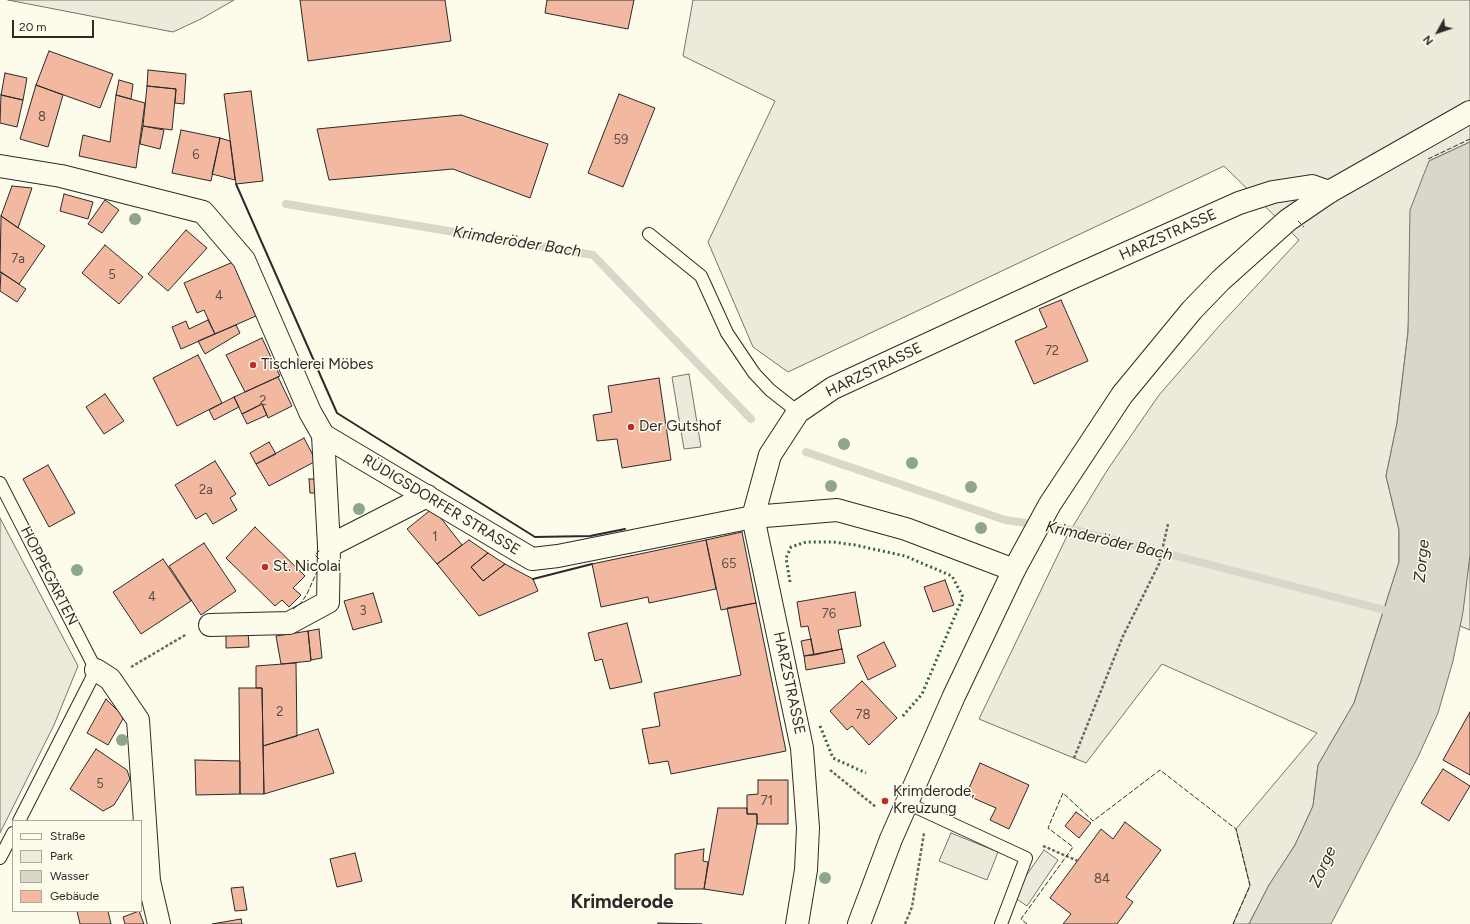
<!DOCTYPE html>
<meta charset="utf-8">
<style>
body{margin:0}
#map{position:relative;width:1470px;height:924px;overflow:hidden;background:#fdfbea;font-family:Figtree,sans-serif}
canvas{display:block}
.legend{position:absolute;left:12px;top:820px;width:130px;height:92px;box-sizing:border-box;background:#fdfbea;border:1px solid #a9a89e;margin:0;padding:5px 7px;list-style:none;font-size:12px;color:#2b2b2b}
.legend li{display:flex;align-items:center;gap:8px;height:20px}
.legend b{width:20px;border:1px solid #a9a89e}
.north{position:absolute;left:1418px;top:12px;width:40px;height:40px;-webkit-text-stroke:3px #fdfbea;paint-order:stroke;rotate:230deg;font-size:11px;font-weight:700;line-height:16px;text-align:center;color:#2b2b2b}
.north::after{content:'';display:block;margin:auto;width:14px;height:18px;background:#2b2b2b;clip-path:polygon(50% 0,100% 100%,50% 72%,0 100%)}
.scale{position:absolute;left:12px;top:20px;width:82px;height:18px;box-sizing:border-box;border:2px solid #2b2b2b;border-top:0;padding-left:5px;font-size:12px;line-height:14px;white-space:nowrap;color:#2b2b2b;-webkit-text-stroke:3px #fdfbea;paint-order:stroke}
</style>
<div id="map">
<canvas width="1470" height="924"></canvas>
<ul class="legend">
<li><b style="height:5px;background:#fdfbea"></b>Straße</li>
<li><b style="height:11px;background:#ecebdb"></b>Park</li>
<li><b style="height:11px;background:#d8d7c9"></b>Wasser</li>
<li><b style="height:11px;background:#f2b8a0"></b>Gebäude</li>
</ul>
<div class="north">N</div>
<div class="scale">20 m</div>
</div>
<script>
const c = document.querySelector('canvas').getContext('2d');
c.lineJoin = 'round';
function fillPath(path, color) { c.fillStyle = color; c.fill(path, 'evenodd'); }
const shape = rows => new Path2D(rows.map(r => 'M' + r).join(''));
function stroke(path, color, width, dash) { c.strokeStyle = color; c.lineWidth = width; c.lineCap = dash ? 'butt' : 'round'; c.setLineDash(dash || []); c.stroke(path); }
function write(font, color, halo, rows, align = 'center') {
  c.font = font + ' Figtree,sans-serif'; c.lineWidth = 3; c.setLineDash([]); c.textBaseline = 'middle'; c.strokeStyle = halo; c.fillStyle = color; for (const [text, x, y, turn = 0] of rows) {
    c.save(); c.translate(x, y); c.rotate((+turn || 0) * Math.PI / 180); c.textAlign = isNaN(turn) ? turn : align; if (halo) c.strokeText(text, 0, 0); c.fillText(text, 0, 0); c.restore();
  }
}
const green = shape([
 [8,0,234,0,201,19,173,32,8,0],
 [693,0,1470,0,1470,142,1429,161,1411,277,1408,332,1397,423,1386,476,1399,530,1399,562,1354,703,1318,765,1313,806,1295,845,1269,885,1249,924,1233,924,1250,885,1236,829,1317,733,1162,664,1086,763,979,719,1067,536,1108,469,1159,395,1220,325,1299,240,1224,166,788,372,753,347,708,242,775,101,683,56,693,0],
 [0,518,78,666,54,725,0,833,0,518],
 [1470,555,1470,630,1460,626,1470,555]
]);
const parking = shape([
 [689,374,701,447,684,449,672,377,689,374],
 [951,833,998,852,987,880,939,861,951,833],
 [1044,850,1058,860,1027,906,1012,896,1044,850]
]);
const water = shape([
 [1470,142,1470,555,1463,612,1453,661,1438,713,1418,757,1331,924,1249,924,1269,885,1295,845,1313,806,1318,765,1354,703,1399,562,1399,530,1386,476,1397,423,1408,332,1410,210,1429,161,1470,142]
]);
const stream = shape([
 [286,204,593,255,751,419],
 [806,452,1005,520,1080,531,1392,612]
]);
const building = shape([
 [300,0,445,0,451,41,308,61,300,0],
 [547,0,634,0,628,29,545,13,547,0],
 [49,51,113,74,100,108,36,85,49,51],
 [148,70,186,74,184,104,175,103,176,89,147,86,148,70],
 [5,73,27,78,23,100,1,95,5,73],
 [119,80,133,84,131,99,116,95,119,80],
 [36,85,63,95,48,147,20,139,36,85],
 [147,86,176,89,172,130,143,126,147,86],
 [251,91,263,181,236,184,224,94,251,91],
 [619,94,655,108,623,187,588,173,619,94],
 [1,95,23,100,17,127,0,123,1,95],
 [116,95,145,103,136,168,79,156,83,135,110,142,116,95],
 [461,115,548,144,530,198,453,169,329,180,317,129,461,115],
 [143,126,164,130,160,149,140,144,143,126],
 [181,130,220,138,211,181,172,173,181,130],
 [220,138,230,141,235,180,212,174,220,138],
 [12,186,32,188,18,228,1,216,12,186],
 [64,194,93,202,88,219,60,211,64,194],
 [105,200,119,210,102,233,88,224,105,200],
 [1,216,45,246,19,284,0,272,1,216],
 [186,230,207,248,168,291,148,274,186,230],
 [105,245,143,277,119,304,82,273,105,245],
 [233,262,256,316,215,334,204,310,197,313,184,283,233,262],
 [1,272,26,289,17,302,0,291,1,272],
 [1061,300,1088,361,1034,384,1015,341,1047,327,1039,309,1061,300],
 [208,320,215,334,181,349,172,327,186,321,189,329,208,320],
 [236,325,240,333,205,354,198,341,236,325],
 [262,338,280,376,245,392,226,355,262,338],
 [198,355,222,403,177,426,153,378,198,355],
 [278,377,292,406,268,418,262,404,242,414,234,397,278,377],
 [659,378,671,460,622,468,617,439,597,441,593,415,612,412,608,386,659,378],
 [105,394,124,421,104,434,86,407,105,394],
 [234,397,239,407,214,420,209,410,234,397],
 [262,404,267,415,247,424,242,414,262,404],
 [304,438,316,461,269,486,256,464,304,438],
 [269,442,276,454,256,464,250,453,269,442],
 [215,461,236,494,230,498,237,510,213,524,206,513,196,519,175,485,215,461],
 [48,465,75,513,49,527,23,479,48,465],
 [309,479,316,479,317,493,310,493,309,479],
 [433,508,462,545,437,564,407,529,433,508],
 [255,527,305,576,293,588,301,595,289,607,282,600,275,606,226,558,255,527],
 [742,532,756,603,721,610,706,540,742,532],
 [469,540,488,553,471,567,483,581,505,564,533,579,538,591,479,616,437,564,469,540],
 [706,540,716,589,649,603,648,597,601,607,592,564,706,540],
 [204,543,236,591,201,615,169,566,204,543],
 [488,553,505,564,483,581,471,567,488,553],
 [163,559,191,601,141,634,113,592,163,559],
 [945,580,954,605,933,612,924,587,945,580],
 [855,592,861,626,838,630,842,649,814,655,808,626,801,627,797,602,855,592],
 [373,593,382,622,353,630,344,601,373,593],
 [756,603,786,751,671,774,668,761,649,764,642,729,660,726,654,693,741,675,727,608,756,603],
 [627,623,642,682,610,689,602,659,595,661,588,633,627,623],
 [319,629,322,658,311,660,308,631,319,629],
 [226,631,248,631,249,647,226,648,226,631],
 [308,631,311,661,281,664,276,636,308,631],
 [811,639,814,655,804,656,801,641,811,639],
 [884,642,896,666,868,680,857,656,884,642],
 [842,649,845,663,806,670,804,656,842,649],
 [296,663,297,736,263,746,262,688,256,688,256,666,296,663],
 [862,681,897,718,869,745,852,726,847,730,830,711,862,681],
 [239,688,262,688,264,794,240,794,239,688],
 [106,699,124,717,108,745,87,733,106,699],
 [1470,712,1470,775,1443,760,1470,712],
 [318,729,334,773,264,794,263,746,318,729],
 [96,749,127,770,130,779,114,805,103,811,70,789,96,749],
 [195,760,240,761,240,794,196,795,195,760],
 [980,763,1029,785,1009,829,990,820,996,808,966,795,980,763],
 [1443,769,1470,786,1449,821,1421,803,1443,769],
 [758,780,788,780,788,824,757,824,757,814,747,814,747,795,758,794,758,780],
 [718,808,747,808,747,814,757,814,757,824,743,895,704,889,718,808],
 [1076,812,1091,823,1079,838,1065,826,1076,812],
 [1125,822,1161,850,1126,897,1133,902,1117,924,1063,924,1071,914,1050,898,1101,829,1113,839,1125,822],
 [704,849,703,861,708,862,704,889,675,889,675,854,704,849],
 [355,853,362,881,337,887,330,859,355,853],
 [243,887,247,910,235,911,231,888,243,887],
 [77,911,108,911,111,924,80,924,77,911],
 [139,911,144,924,125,924,123,917,139,911],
 [241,919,242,924,212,924,241,919],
 [658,923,702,924,658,924,658,923]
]);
const path = shape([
 [131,667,187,634],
 [1074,758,1123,636,1159,564,1168,524],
 [830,770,876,807],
 [1043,846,1078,861],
 [905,924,912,907,924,833]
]);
const service = shape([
 [649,234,701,276,727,333,754,373,770,390,798,412],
 [0,483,96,670,19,821],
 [907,803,1026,858,1001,924],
 [0,858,13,833]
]);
const minor = shape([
 [323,435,329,546],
 [210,625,289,623,328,602,329,546,427,496],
 [96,670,110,679,138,720,149,881,159,924],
 [797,924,806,870,808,828,802,748,753,517,770,455,798,412,833,388,1069,279,1239,203,1273,192,1312,186,1329,192]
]);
const tertiary = shape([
 [0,166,61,176,203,212,244,260,310,412,323,435,532,559,558,556,753,517,837,510,906,529,1014,570]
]);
const primary = shape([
 [859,924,891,839,954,696,1014,570,1050,504,1122,395,1192,310,1221,280,1288,220,1329,192,1470,112]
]);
const hedge = shape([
 [790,582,786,558,791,547,806,542,833,542,855,545,905,556,952,576,963,597,922,694,902,717],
 [820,726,833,758,866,773]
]);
const fence = shape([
 [1428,159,1470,139],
 [1298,221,1304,227],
 [319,559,315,555,320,550],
 [293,609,301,603,307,594,319,567],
 [1027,924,1021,919,1073,847,1048,828,1063,793,1093,821,1160,770,1236,829,1250,886,1233,924]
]);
const wall = shape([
 [236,184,337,413,535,537,590,536,625,529],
 [533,579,592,564]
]);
const trees = [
 [135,219],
 [844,444],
 [912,463],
 [831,486],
 [971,487],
 [359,509],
 [981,528],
 [77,570],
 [122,740],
 [825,878]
];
const markers = [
 [253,365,4,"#c62828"],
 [631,427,4,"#c62828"],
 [265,567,4,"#c62828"],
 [885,801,4,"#c62828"]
];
const numberNames = [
 ["8",42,117],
 ["59",621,140],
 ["6",196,155],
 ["7a",18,259],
 ["5",112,275],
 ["4",219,296],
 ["72",1052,351],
 ["2",263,401],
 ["2a",206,490],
 ["1",435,537],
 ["65",729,564],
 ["4",152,597],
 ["3",363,611],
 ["76",829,614],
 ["2",280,712],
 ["78",863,715],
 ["5",100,784],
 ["71",767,801],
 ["84",1102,879]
];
const streetNames = [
 ["HARZSTRASSE",1168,235,-24],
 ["HARZSTRASSE",874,370,-26],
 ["RÜDIGSDORFER STRASSE",441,505,31],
 ["HOPPEGARTEN",49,576,63],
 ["HARZSTRASSE",789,683,78]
];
const poiNames = [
 ["Tischlerei Möbes",261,365],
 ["Der Gutshof",639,427],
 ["St. Nicolai",273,567],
 ["Krimderode,",893,792],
 ["Kreuzung",893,809]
];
const waterNames = [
 ["Krimderöder Bach",517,242,9],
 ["Krimderöder Bach",1109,541,13],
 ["Zorge",1422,561,-84],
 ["Zorge",1323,867,-66]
];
const districtNames = [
 ["Krimderode",622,902]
];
fillPath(green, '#ecebdb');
stroke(green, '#74746e', 1);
fillPath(parking, '#eceadb');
stroke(parking, '#74746e', 1);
fillPath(water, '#d8d7c9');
stroke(water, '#74746e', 1);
stroke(stream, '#d8d7c9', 8);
fillPath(building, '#f2b8a0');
stroke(building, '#2b2b2b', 1);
stroke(service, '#2b2b2b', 14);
stroke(minor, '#2b2b2b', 24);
stroke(tertiary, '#2b2b2b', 24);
stroke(primary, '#2b2b2b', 24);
stroke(path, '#6a6964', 2.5, [3, 2]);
stroke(service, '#fdfbea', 12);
stroke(minor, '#fdfbea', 22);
stroke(tertiary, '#fdfbea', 22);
stroke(primary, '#fdfbea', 22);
stroke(hedge, '#34623c', 3, [2, 3]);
stroke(fence, '#2b2b2b', 1, [5, 2]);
stroke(wall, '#2b2b2b', 2);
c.fillStyle = '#8ea78a';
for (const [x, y] of trees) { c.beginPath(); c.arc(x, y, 6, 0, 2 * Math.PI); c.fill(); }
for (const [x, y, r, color] of markers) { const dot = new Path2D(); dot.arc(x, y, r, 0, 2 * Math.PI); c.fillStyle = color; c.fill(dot); stroke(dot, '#fdfbea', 1.5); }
write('13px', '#5d4e48', null, numberNames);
write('15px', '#2b2b2b', '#fdfbea', streetNames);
write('15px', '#2b2b2b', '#fdfbea', poiNames, 'left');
write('italic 16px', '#2b2b2b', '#fdfbea', waterNames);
write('bold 19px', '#2b2b2b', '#fdfbea', districtNames);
</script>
